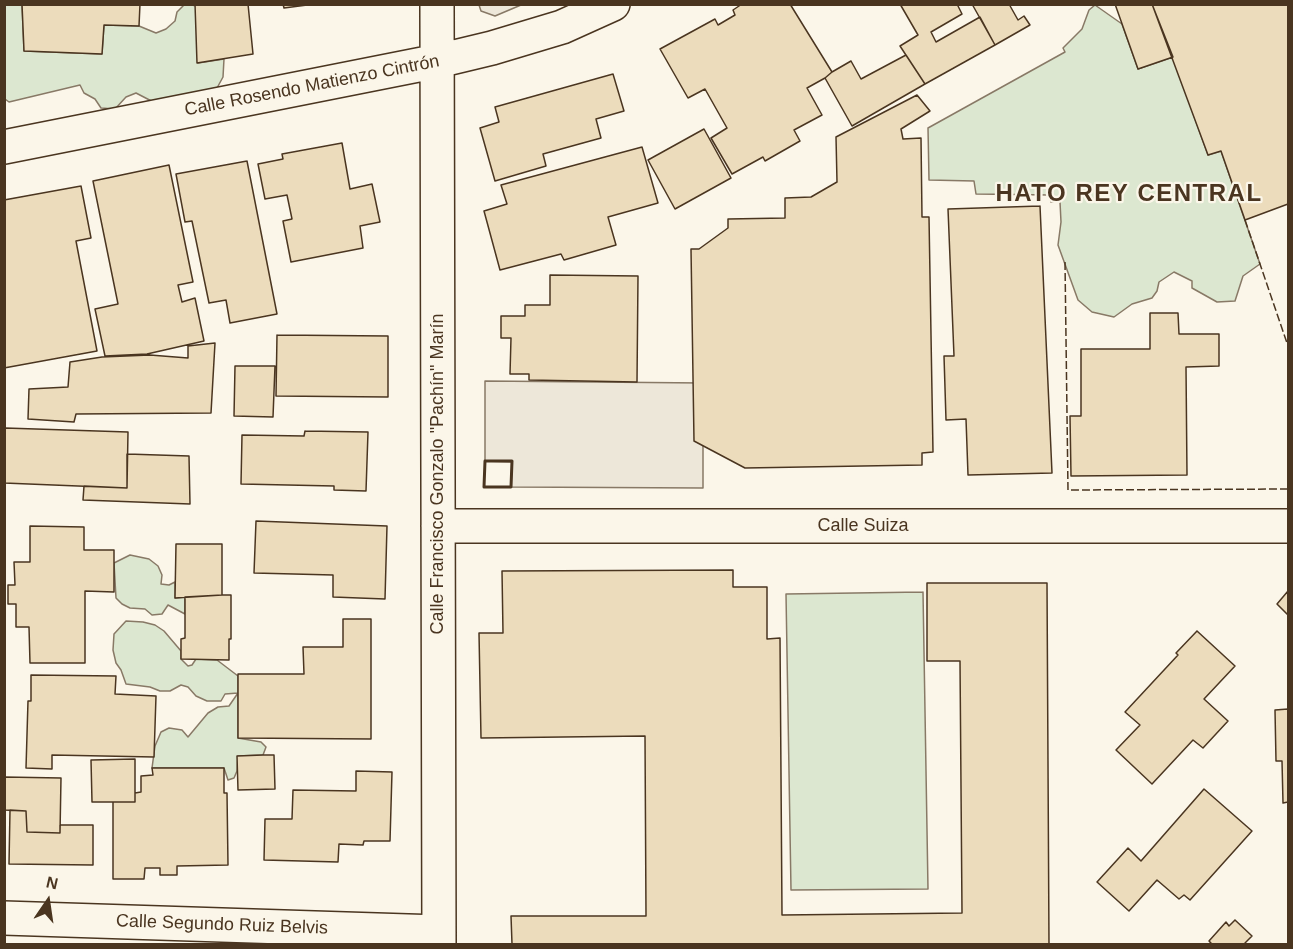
<!DOCTYPE html>
<meta charset="utf-8">
<style>
body{margin:0}
#map{position:relative;width:1293px;height:949px;overflow:hidden;background:#fbf6e9;font-family:Helvetica,sans-serif}
canvas{display:block}
.frame{position:absolute;inset:0;border:6px solid #4a3520;pointer-events:none}
.north{position:absolute;left:18px;top:871px;width:60px;height:60px;-webkit-text-stroke:4px #fbf6e9;paint-order:stroke;rotate:13deg;font-size:16px;font-weight:700;line-height:24px;text-align:center;color:#4a3520}
.north::after{content:'';display:block;margin:auto;width:21px;height:27px;background:#4a3520;clip-path:polygon(50% 0,100% 100%,50% 72%,0 100%)}
</style>
<div id="map">
<canvas width="1293" height="949"></canvas>
<div class="frame"></div>
<div class="north">N</div>
</div>
<script>
const c = document.querySelector('canvas').getContext('2d');
c.lineJoin = 'round';
function fillPath(path, color) { c.fillStyle = color; c.fill(path, 'evenodd'); }
const shape = rows => new Path2D(rows.map(r => 'M' + r).join(''));
function stroke(path, color, width, dash) { c.strokeStyle = color; c.lineWidth = width; c.lineCap = dash ? 'butt' : 'round'; c.setLineDash(dash || []); c.stroke(path); }
function write(font, color, halo, rows, align = 'center') {
  c.font = font + ' Helvetica,sans-serif'; c.lineWidth = 4.5; c.setLineDash([]); c.textBaseline = 'middle'; c.strokeStyle = halo; c.fillStyle = color; for (const [text, x, y, turn = 0] of rows) {
    c.save(); c.translate(x, y); c.rotate((+turn || 0) * Math.PI / 180); c.textAlign = isNaN(turn) ? turn : align; if (halo) c.strokeText(text, 0, 0); c.fillText(text, 0, 0); c.restore();
  }
}
const green = shape([
 [4,5,22,5,24,51,102,54,104,25,139,26,156,33,166,29,175,21,177,12,184,5,192,5,196,6,198,63,224,59,223,77,217,88,163,107,136,93,126,97,115,109,101,108,95,99,84,93,80,85,9,102,5,99,4,5],
 [1095,5,1122,24,1138,69,1173,57,1208,155,1221,151,1260,264,1243,276,1235,301,1217,302,1192,288,1192,281,1174,272,1159,282,1157,291,1152,298,1132,304,1114,317,1092,312,1078,300,1058,245,1061,222,1060,202,1051,202,1049,195,976,194,974,181,929,180,928,128,1065,52,1063,48,1082,29,1089,10,1095,5],
 [130,555,149,559,158,566,162,575,161,584,169,585,175,582,175,598,185,597,185,614,168,605,162,614,152,615,145,609,130,608,122,604,116,598,114,563,130,555],
 [923,592,928,889,791,890,786,594,923,592],
 [126,621,143,622,155,625,164,631,181,651,181,659,188,666,192,665,196,659,217,660,238,676,238,738,261,742,266,747,263,755,238,756,237,771,234,778,228,780,224,768,152,768,155,746,161,732,169,728,182,730,188,737,208,713,218,707,229,706,238,693,225,694,221,701,207,701,196,696,188,687,181,685,170,691,160,691,150,687,126,684,121,670,116,663,113,650,114,634,126,621]
]);
const parking = shape([
 [479,5,479,4,521,5,495,16,481,11,479,5],
 [485,381,703,383,703,488,511,487,512,462,485,461,485,381]
]);
const building = shape([
 [22,4,140,4,139,26,104,25,102,54,24,51,22,4],
 [195,4,248,4,253,54,197,63,195,4],
 [283,4,315,4,284,8,283,4],
 [742,4,790,4,832,72,825,78,807,88,822,115,794,130,800,141,765,161,763,157,732,174,711,138,727,128,705,89,688,98,660,49,715,19,718,25,735,15,733,10,742,4],
 [900,4,957,4,962,14,931,32,936,42,980,17,995,45,925,84,900,46,918,35,900,4],
 [972,4,1009,4,1018,20,1024,16,1030,25,995,45,972,4],
 [1115,4,1152,4,1173,57,1138,69,1115,4],
 [1152,4,1288,4,1288,204,1245,220,1221,151,1208,155,1152,4],
 [906,55,925,84,852,126,825,78,832,72,851,61,861,79,906,55],
 [613,74,624,111,596,119,601,138,543,154,546,166,495,181,480,128,499,122,495,107,613,74],
 [917,95,930,111,901,129,903,139,921,138,922,217,929,217,933,452,922,453,922,465,745,468,694,441,691,249,699,249,728,228,728,219,785,218,785,198,811,197,837,182,836,137,917,95],
 [704,129,731,178,675,209,648,160,704,129],
 [342,143,350,189,372,184,380,222,360,226,363,248,291,262,283,221,292,219,287,195,265,199,258,164,283,159,282,154,342,143],
 [642,147,658,203,608,217,616,245,564,260,561,254,500,270,484,211,507,204,501,185,642,147],
 [247,161,277,314,230,323,226,300,209,303,192,221,185,222,176,174,247,161],
 [169,165,193,282,178,285,182,302,195,298,204,341,147,354,105,356,95,309,118,304,93,181,169,165],
 [81,186,91,238,76,241,97,351,4,368,4,200,81,186],
 [1040,206,1052,473,968,475,966,419,946,420,944,356,954,356,948,209,1040,206],
 [550,275,638,276,637,382,529,380,529,374,510,374,511,338,501,338,501,316,525,316,525,305,550,305,550,275],
 [1150,313,1178,313,1179,334,1219,334,1219,366,1186,367,1187,475,1071,476,1070,416,1081,416,1081,349,1150,349,1150,313],
 [277,335,388,336,388,397,276,396,277,335],
 [215,343,211,413,76,414,74,422,28,419,29,389,68,387,70,362,102,357,150,355,188,358,188,346,215,343],
 [235,366,275,366,273,417,234,416,235,366],
 [5,428,128,432,127,488,4,483,5,428],
 [305,431,368,432,366,491,334,490,334,486,241,484,242,435,304,436,305,431],
 [127,454,189,456,190,504,83,500,84,486,127,488,127,454],
 [256,521,387,526,385,599,333,597,333,575,254,573,256,521],
 [30,526,84,527,84,550,114,550,114,592,85,591,85,663,30,663,29,627,16,627,16,604,8,604,8,585,15,585,14,562,30,562,30,526],
 [176,544,222,544,222,595,175,598,176,544],
 [733,570,733,587,767,587,767,639,780,638,782,915,962,913,960,661,927,661,927,583,1047,583,1049,944,512,944,511,916,646,916,645,736,481,738,479,633,503,633,502,571,733,570],
 [1288,591,1288,615,1277,604,1288,591],
 [222,595,231,595,231,639,229,639,229,660,181,659,181,639,185,638,185,597,222,595],
 [343,619,371,619,371,739,238,738,238,674,304,674,303,647,343,647,343,619],
 [1197,631,1235,666,1204,699,1228,721,1203,748,1193,740,1152,784,1116,750,1140,725,1125,712,1178,655,1176,653,1197,631],
 [31,675,116,676,115,694,156,696,154,757,52,755,52,769,26,768,28,701,31,701,31,675],
 [1288,709,1288,802,1283,803,1282,761,1276,761,1275,710,1288,709],
 [263,755,274,755,275,789,238,790,237,756,263,755],
 [135,759,135,802,92,802,91,760,135,759],
 [152,768,224,768,224,793,227,793,228,865,177,866,177,875,160,875,160,868,145,868,144,879,113,879,113,802,135,802,135,793,141,792,141,776,153,775,152,768],
 [356,771,392,772,390,841,364,841,363,845,339,844,338,862,264,860,265,819,292,819,293,790,356,791,356,771],
 [4,777,61,778,60,833,27,832,26,811,4,810,4,777],
 [1204,789,1252,831,1190,900,1184,895,1179,899,1157,880,1129,911,1097,882,1128,848,1141,861,1204,789],
 [10,810,26,811,27,832,60,833,60,825,93,825,93,865,9,864,10,810],
 [1235,920,1252,936,1245,943,1246,944,1209,944,1211,943,1209,941,1226,922,1229,926,1235,920]
]);
const minor = shape([
 [437,4,439,944],
 [4,147,438,61,492,48,562,27,613,4],
 [438,526,1288,526],
 [4,918,439,932]
]);
const fence = shape([
 [1245,220,1288,346],
 [1065,262,1068,490,1288,489]
]);
const wall = shape([
 [485,461,512,461,511,487,484,487,485,461]
]);
const streetNames = [
 ["Calle Rosendo Matienzo Cintrón",312,86,-11],
 ["Calle Francisco Gonzalo \"Pachín\" Marín",438,474,-90],
 ["Calle Suiza",863,526],
 ["Calle Segundo Ruiz Belvis",222,925,2]
];
const districtNames = [
 ["HATO REY CENTRAL",1129,194]
];
fillPath(green, '#dce7d0');
stroke(green, '#887966', 1.5);
fillPath(parking, '#ede7d9');
stroke(parking, '#887966', 1.5);
fillPath(building, '#ecdcbc');
stroke(building, '#4a3520', 1.5);
stroke(minor, '#4a3520', 36);
stroke(minor, '#fbf6e9', 33);
stroke(fence, '#4a3520', 1.5, [8, 3]);
stroke(wall, '#4a3520', 3);
write('18px', '#4a3520', '#fbf6e9', streetNames);
c.letterSpacing = '1.5px';
write('bold 24px', '#4a3520', '#fbf6e9', districtNames);
c.letterSpacing = '0px';
</script>
